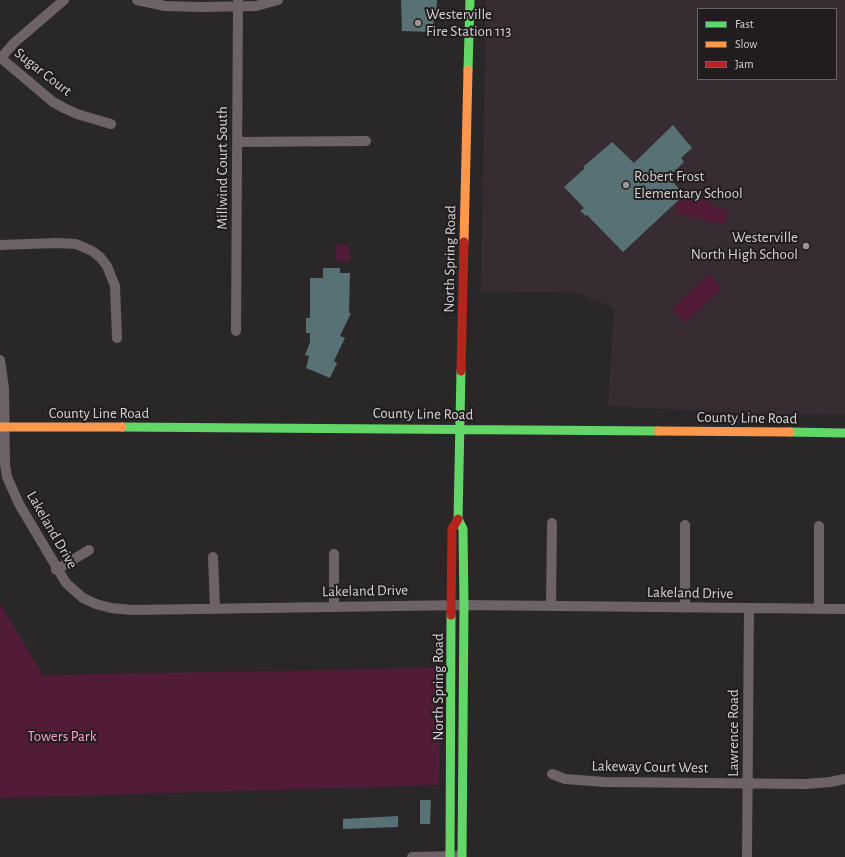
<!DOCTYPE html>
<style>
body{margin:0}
#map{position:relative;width:845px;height:857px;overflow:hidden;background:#2a2728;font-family:"Alegreya Sans",sans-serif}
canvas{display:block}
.legend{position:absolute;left:697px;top:8px;width:140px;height:72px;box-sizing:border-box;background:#211c1e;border:1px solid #696567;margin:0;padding:5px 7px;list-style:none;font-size:12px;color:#d6d2d4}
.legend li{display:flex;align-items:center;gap:8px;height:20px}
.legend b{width:20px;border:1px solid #696567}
</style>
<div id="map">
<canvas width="845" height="857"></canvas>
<ul class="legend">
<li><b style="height:5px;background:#63d668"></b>Fast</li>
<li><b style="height:5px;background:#ff974d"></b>Slow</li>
<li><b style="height:5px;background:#b3261e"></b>Jam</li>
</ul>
</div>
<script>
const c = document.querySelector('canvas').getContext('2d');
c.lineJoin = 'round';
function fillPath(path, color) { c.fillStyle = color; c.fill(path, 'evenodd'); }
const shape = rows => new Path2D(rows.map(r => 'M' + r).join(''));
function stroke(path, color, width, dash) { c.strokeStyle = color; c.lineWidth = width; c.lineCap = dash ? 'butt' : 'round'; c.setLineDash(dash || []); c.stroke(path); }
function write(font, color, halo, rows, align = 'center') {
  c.font = font + ' "Alegreya Sans",sans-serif'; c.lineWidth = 4; c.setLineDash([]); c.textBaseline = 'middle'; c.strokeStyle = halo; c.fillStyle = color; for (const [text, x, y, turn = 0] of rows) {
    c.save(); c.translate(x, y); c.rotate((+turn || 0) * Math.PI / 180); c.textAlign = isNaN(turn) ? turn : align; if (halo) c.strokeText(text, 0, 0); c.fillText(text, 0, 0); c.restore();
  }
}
const built = shape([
 [486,0,845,0,845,415,761,414,608,406,614,308,577,293,481,291],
 [698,9,836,9,836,79,698,79]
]);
const green = shape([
 [687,195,707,199,715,207,729,211,724,225,676,213,675,212,676,204],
 [336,245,349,245,350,261,336,261],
 [709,274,722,288,685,323,672,309],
 [0,604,43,675,441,668,439,785,0,798]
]);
const building = shape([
 [401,0,437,0,436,14,434,13,433,32,402,31],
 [673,125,692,148,681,158,684,162,669,177,684,195,623,252,587,215,586,216,580,211,584,208,564,187,585,168,583,167,612,142,634,163],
 [323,268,340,268,340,273,350,273,349,313,351,313,340,336,345,338,334,361,337,363,330,378,306,368,309,356,305,355,310,342,310,333,306,333,306,318,310,318,310,278,323,278],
 [420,800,431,800,430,824,420,824],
 [398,816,398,827,343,829,343,819]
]);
const street = shape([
 [137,0,165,6,201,7,256,6,278,0],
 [1,58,53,102,64,108,77,114,111,124],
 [0,59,14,43,64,0],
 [238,142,366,141],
 [0,245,56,243,76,244,92,251,100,257,107,266,115,286,117,338],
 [236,331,238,0],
 [0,360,4,388,5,464,7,477,19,504,66,583,83,598,96,604,111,608,132,610,464,605,845,609],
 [334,554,334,607],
 [213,557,215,608],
 [56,570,89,550],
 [551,606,552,523],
 [685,608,685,525],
 [819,609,819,526],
 [552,774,565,779,605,782,806,784,830,782,845,779],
 [412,857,456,856],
 [747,857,749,608]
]);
const fast = shape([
 [468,70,470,0],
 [461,371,458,519,463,529,464,605,462,857],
 [122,427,658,431],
 [790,432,845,433],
 [450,857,451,615]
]);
const slow = shape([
 [464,242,468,70],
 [0,427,122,427],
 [658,431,790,432]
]);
const jam = shape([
 [461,371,464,242],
 [451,615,452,529,458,519]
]);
const markers = [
 [418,23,4,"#9a9698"],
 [626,185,4,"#9a9698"],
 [806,246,4,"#9a9698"]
];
const poiNames = [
 ["Westerville",426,14],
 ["Fire Station 113",426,31],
 ["Robert Frost",634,176],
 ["Elementary School",634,193],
 ["Westerville",798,237,"right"],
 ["North High School",798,254,"right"]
];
const streetNames = [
 ["Sugar Court",43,72,38],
 ["Millwind Court South",222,168,-90],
 ["North Spring Road",450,259,-89],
 ["County Line Road",99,413],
 ["County Line Road",423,414,1],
 ["County Line Road",747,418,1],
 ["Lakeland Drive",52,530,60],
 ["Lakeland Drive",365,591,-1],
 ["Lakeland Drive",690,593,1],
 ["North Spring Road",438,687,-90],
 ["Lawrence Road",733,733,-90],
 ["Lakeway Court West",650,767,1]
];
const parkNames = [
 ["Towers Park",62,736]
];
fillPath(built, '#362c31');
fillPath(green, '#521c39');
fillPath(building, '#587174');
stroke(street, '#6c6267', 10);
stroke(fast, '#63d668', 9);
stroke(slow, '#ff974d', 9);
stroke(jam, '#b3261e', 9);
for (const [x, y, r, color] of markers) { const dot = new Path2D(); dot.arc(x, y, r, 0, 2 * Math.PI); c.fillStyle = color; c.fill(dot); stroke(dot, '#211c1e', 1.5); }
write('15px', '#d6d2d4', '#211c1e', poiNames, 'left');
write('15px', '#d6d2d4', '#211c1e', streetNames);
write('15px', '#fca2ce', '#211c1e', parkNames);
</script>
